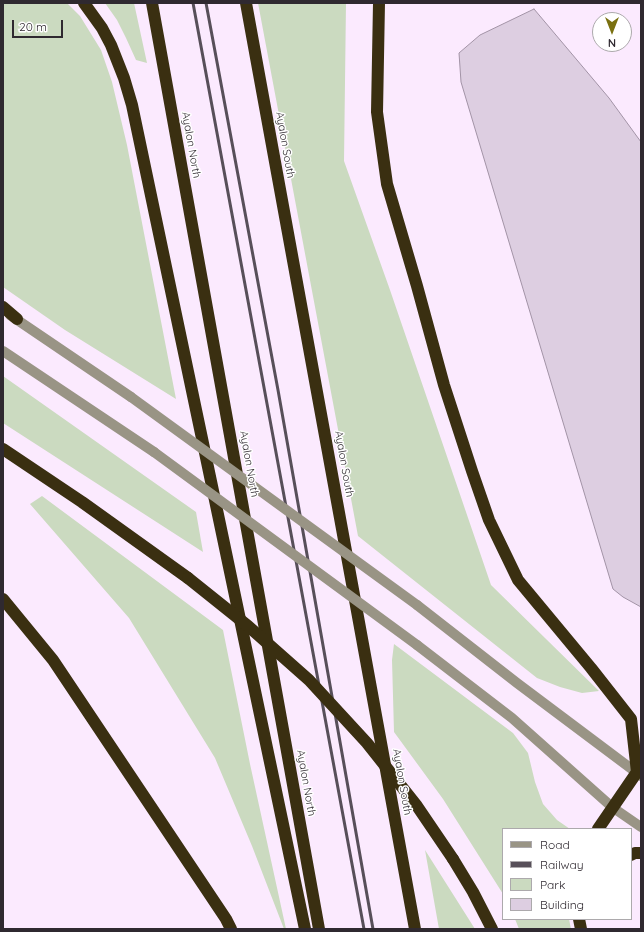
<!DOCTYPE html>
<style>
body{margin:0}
#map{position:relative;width:644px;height:932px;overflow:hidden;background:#fbeafe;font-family:Quicksand,sans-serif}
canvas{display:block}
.frame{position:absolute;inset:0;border:4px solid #2f2930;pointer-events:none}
.legend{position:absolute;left:502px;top:828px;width:130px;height:92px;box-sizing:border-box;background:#fff;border:1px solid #aca9ac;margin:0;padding:5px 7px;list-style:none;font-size:12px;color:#2f2930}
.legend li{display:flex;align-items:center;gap:8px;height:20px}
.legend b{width:20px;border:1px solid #aca9ac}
.north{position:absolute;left:592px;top:12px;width:40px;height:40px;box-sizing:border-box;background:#fff;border:1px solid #aca9ac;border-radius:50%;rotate:180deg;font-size:11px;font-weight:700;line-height:16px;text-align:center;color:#2f2930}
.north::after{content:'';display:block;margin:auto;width:14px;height:18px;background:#7a7010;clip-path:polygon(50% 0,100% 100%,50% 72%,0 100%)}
.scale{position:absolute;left:12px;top:20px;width:51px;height:18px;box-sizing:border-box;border:2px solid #2f2930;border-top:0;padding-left:5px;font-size:12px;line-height:14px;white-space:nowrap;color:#2f2930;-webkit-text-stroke:3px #fff;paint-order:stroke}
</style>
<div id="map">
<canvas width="644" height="932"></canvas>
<div class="frame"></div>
<ul class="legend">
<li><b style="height:5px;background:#999485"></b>Road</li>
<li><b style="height:5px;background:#574f59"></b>Railway</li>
<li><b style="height:11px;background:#cbdac0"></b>Park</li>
<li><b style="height:11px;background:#ddcee1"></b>Building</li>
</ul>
<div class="north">N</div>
<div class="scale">20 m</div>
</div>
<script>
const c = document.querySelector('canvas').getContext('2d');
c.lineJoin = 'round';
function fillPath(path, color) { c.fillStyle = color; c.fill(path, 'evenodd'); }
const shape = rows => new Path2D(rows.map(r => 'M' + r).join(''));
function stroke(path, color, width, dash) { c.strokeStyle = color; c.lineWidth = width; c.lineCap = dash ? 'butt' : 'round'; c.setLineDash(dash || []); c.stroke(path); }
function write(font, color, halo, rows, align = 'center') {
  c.font = font + ' Quicksand,sans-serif'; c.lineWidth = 3; c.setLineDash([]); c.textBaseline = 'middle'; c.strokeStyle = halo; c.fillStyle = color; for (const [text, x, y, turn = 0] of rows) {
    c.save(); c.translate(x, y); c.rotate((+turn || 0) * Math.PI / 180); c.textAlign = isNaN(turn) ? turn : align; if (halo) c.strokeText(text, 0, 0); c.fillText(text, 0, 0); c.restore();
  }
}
const green = shape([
 [3,3,67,3,80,16,101,50,112,82,127,145,176,399,65,330,3,287],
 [105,3,134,3,147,63,136,60,126,38,117,20],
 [258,3,346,3,344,161,390,290,491,585,599,691,582,693,560,687,537,678,358,536],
 [3,376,196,512,203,552,3,423],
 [42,496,223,630,250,764,286,929,284,929,252,846,215,758,129,618,30,504],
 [394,644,513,733,528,753,535,782,543,804,557,820,570,829,503,829,503,894,443,799,394,732,392,660],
 [425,850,475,929,439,929],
 [515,919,569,919,571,929,519,929]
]);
const building = shape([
 [534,9,609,98,641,142,641,607,623,597,613,589,461,82,459,53,480,35,534,9]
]);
const tertiary = shape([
 [10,315,131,397],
 [3,351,154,452],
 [417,605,517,683,641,776],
 [417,645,512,718,612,807,641,827]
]);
const motorway = shape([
 [84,3,102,28,111,45,124,78,132,105,305,929],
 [152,3,319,929],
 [246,3,415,929],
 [379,3,377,112,387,184,417,286,444,385,472,471,489,520,518,580,591,668,631,719,637,772,598,829],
 [3,307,17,319],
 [3,449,82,502,188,578],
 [3,599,53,660,226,919,231,929],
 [631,855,635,853,641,853],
 [453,859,473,892,492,929],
 [579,919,581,929]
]);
const rail = shape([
 [193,3,364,929],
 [206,3,278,390,373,929]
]);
const tertiaryBridge = shape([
 [131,397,417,605],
 [154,452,417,645]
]);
const motorwayBridge = shape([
 [188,578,248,626,309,680,367,743,417,806,453,859]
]);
const streetNames = [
 ["Ayalon North",191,145,80],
 ["Ayalon South",285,145,80],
 ["Ayalon North",249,464,80],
 ["Ayalon South",344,464,80],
 ["Ayalon South",402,782,80],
 ["Ayalon North",306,783,80]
];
fillPath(green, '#cbdac0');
fillPath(building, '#ddcee1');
stroke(building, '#a293a6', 1);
stroke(tertiary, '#999485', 10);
stroke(motorway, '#3a2f11', 12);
stroke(rail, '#574f59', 3);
stroke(tertiaryBridge, '#999485', 10);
stroke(motorwayBridge, '#3a2f11', 12);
write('11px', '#2f2930', '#fff', streetNames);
</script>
